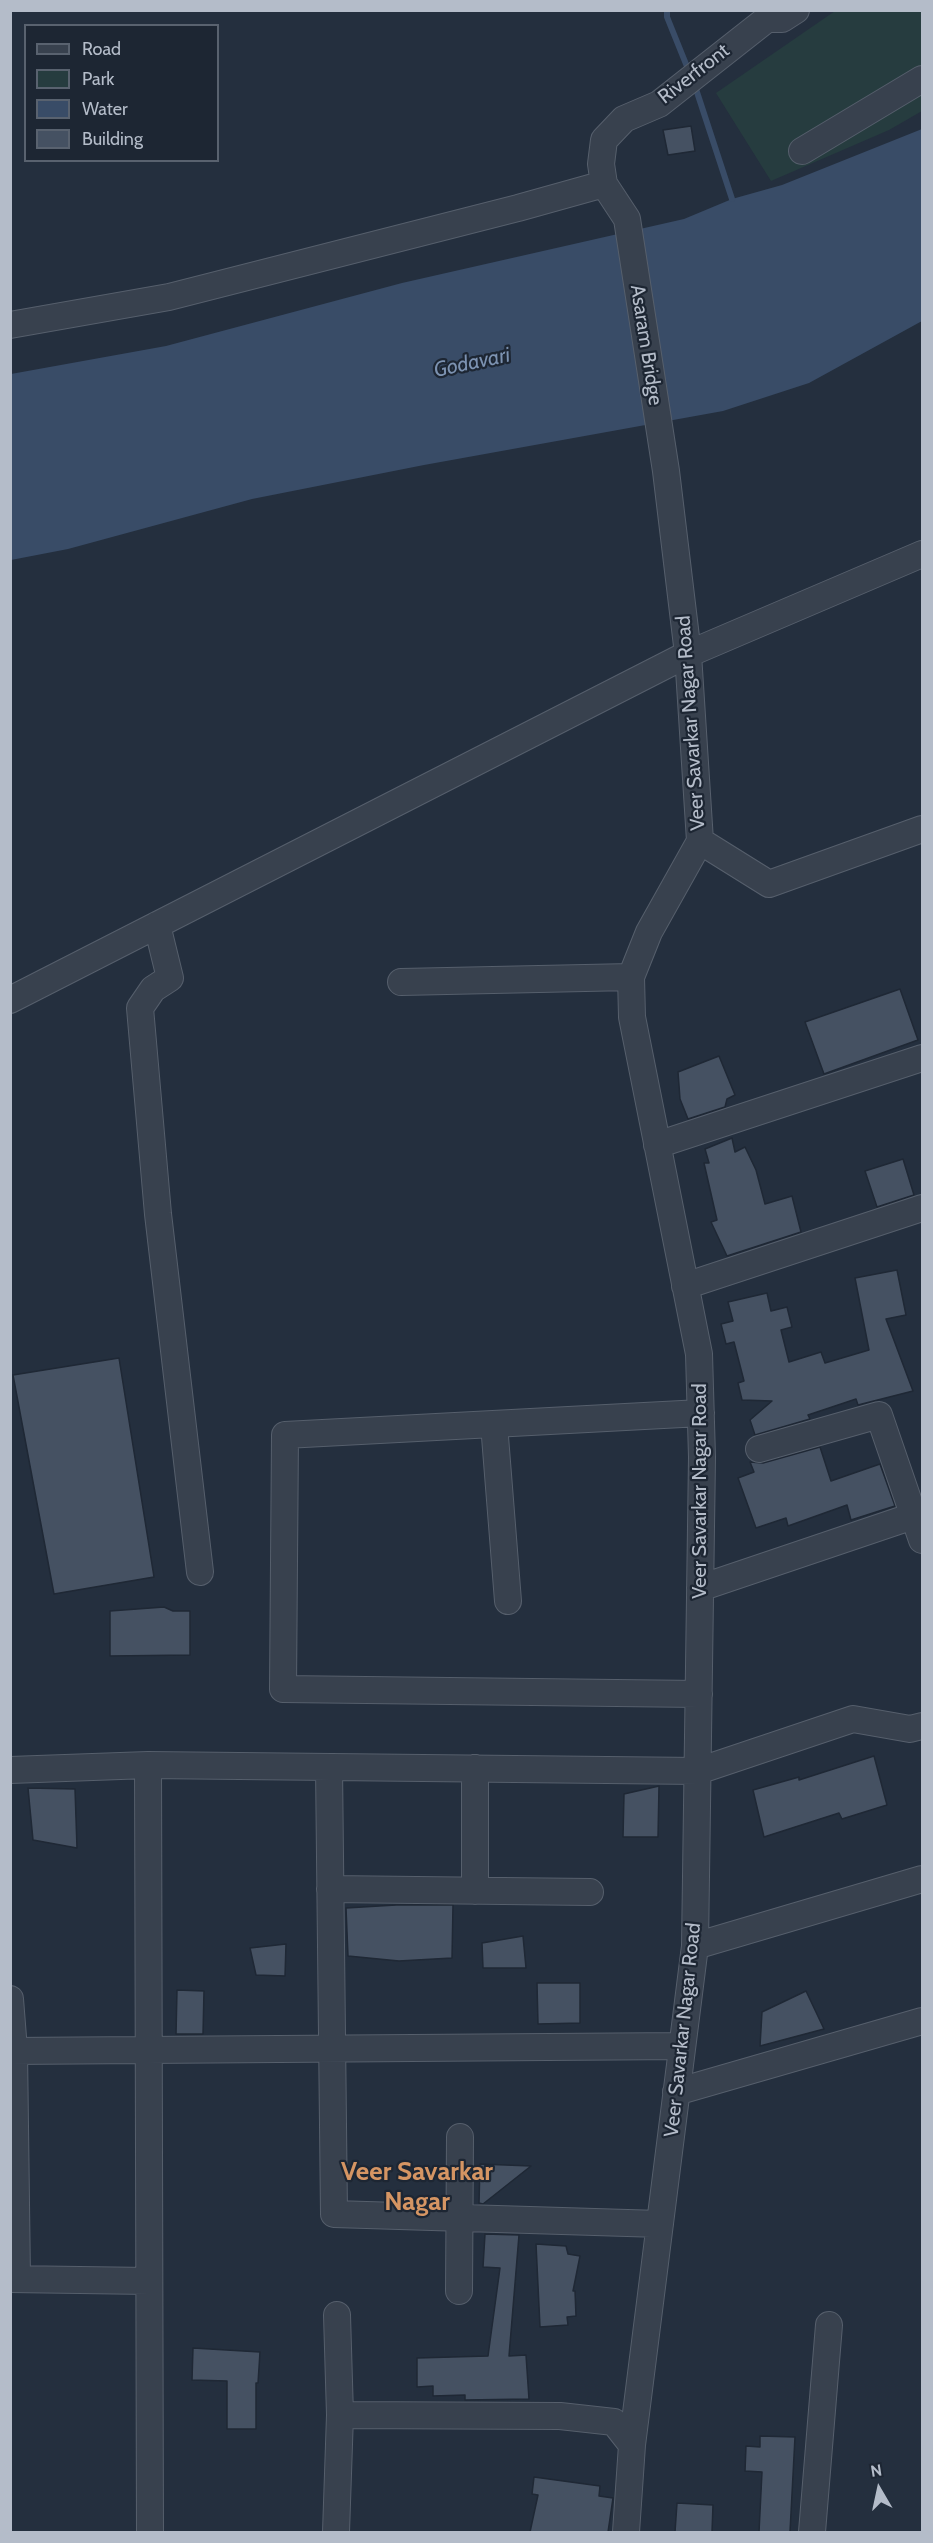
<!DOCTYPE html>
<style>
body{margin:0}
#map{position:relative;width:933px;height:2543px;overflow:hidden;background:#242f3e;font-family:Cabin,sans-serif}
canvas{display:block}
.frame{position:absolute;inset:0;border:12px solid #b4bcc9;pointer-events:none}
.legend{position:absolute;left:24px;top:24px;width:195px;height:138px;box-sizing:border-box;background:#1d2633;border:2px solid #59626f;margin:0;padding:8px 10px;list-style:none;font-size:18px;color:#b4bcc9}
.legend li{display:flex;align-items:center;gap:12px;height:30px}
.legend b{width:30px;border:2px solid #59626f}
.north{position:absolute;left:849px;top:2459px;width:60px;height:60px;-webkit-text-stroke:4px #1d2633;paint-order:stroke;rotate:351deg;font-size:16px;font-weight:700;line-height:24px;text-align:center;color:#b4bcc9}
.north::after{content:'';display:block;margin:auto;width:21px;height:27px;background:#b4bcc9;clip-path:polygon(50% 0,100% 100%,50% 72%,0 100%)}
</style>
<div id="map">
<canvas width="933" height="2543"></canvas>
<div class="frame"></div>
<ul class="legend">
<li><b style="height:8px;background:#38414e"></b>Road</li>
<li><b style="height:16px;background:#263c3f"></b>Park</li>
<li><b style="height:16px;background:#394c67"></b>Water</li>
<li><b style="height:16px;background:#455162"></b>Building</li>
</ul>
<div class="north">N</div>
</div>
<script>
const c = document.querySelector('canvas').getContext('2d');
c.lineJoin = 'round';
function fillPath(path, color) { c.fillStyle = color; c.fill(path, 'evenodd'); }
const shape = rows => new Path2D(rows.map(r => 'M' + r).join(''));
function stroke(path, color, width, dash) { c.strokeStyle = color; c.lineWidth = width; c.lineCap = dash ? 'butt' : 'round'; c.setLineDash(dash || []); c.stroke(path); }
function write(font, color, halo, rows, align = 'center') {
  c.font = font + ' Cabin,sans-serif'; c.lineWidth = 4.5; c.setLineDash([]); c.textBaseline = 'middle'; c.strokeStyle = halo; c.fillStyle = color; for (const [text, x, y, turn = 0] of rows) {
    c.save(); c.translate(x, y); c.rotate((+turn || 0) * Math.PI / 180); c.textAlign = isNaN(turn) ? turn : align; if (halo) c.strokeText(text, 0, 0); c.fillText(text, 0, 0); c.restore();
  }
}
const green = shape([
 [835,11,922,11,922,111,889,130,771,181,716,93]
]);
const water = shape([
 [922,129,922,321,809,383,723,411,424,465,252,499,68,549,11,560,11,374,166,346,402,283,684,219,732,199,782,185]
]);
const stream = shape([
 [667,10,667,17,690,74],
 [694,83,732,199]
]);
const building = shape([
 [691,126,695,151,668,155,663,130,691,126],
 [900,989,918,1040,824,1074,805,1022,900,989],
 [719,1056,735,1095,727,1099,725,1107,688,1119,680,1099,678,1072,719,1056],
 [732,1138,735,1152,745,1147,756,1170,765,1204,792,1196,801,1232,727,1256,711,1222,717,1220,704,1163,709,1163,705,1149,732,1138],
 [903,1159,914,1195,877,1207,865,1171,903,1159],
 [897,1270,906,1315,886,1319,913,1391,858,1405,856,1399,808,1415,810,1419,755,1435,750,1420,772,1401,742,1400,738,1383,744,1381,734,1342,726,1344,721,1324,733,1321,728,1302,767,1293,771,1311,787,1307,792,1327,781,1330,789,1362,821,1352,825,1363,869,1350,855,1278,897,1270],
 [119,1358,154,1577,54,1594,13,1375,119,1358],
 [820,1447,831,1481,880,1464,895,1506,851,1520,847,1505,788,1526,786,1518,756,1528,738,1478,754,1472,750,1462,763,1463,820,1447],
 [164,1607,173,1611,190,1611,190,1655,110,1656,110,1611,164,1607],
 [874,1756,887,1805,842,1819,839,1813,764,1837,753,1790,799,1777,799,1780,874,1756],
 [659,1786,658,1837,623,1837,624,1794,659,1786],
 [28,1788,75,1789,77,1848,33,1840,28,1788],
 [396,1905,453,1905,452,1958,399,1961,348,1956,346,1908,396,1905],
 [523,1936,526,1968,483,1968,482,1943,523,1936],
 [286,1944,285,1976,256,1975,250,1948,286,1944],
 [537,1983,580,1983,580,2023,538,2024,537,1983],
 [177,1990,204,1991,203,2034,176,2034,177,1990],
 [806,1991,824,2029,760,2046,762,2012,806,1991],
 [480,2164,531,2166,483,2204,479,2203,480,2164],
 [485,2234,519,2235,509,2356,526,2355,529,2399,465,2400,465,2395,433,2396,433,2386,417,2387,417,2358,488,2356,500,2268,483,2267,485,2234],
 [536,2244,566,2246,568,2254,580,2256,573,2291,575,2291,576,2316,567,2317,568,2325,540,2327,536,2244],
 [193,2348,260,2352,258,2383,256,2383,256,2429,227,2429,227,2381,192,2380,193,2348],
 [760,2436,795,2437,790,2532,759,2532,762,2472,745,2471,746,2446,760,2447,760,2436],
 [534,2477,600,2486,599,2496,613,2498,608,2532,530,2532,538,2495,532,2494,534,2477],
 [677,2503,713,2505,712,2532,675,2532,677,2503]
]);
const minor = shape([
 [767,19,782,19,796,10],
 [802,151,922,79],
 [10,325,169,297,518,208,604,184],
 [700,841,769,884,922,829],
 [157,925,170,978,153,989,140,1008,158,1214,200,1572],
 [401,982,631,977],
 [10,1000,688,654,922,554],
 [657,1145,922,1058],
 [685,1286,922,1208],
 [494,1424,508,1601],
 [759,1449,879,1415,922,1540],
 [700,1588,922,1513],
 [699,1694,283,1689,285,1435,701,1413],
 [148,1765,150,2532],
 [329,1767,334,2214,660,2224],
 [475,1768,475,1891],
 [10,1770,148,1765,698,1771,853,1719,910,1729,922,1726],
 [330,1889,590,1892],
 [695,1946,922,1879],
 [10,1999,14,2050,17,2279],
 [10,2051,682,2046],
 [676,2092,922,2021],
 [10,2279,149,2281],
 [459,2291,460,2137],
 [337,2315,340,2415],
 [336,2532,340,2415,560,2416,614,2422,632,2445],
 [626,2532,632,2445,695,1946,702,1457,699,1354,632,1017,631,977,649,932,700,841,688,654,666,471,627,219,604,184,601,164,604,140,624,119,659,104,767,19],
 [812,2532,829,2325]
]);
const streetNames = [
 ["Riverfront",694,74,-38],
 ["Asaram Bridge",646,345,81],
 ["Veer Savarkar Nagar Road",691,723,-94],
 ["Veer Savarkar Nagar Road",700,1491,-90],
 ["Veer Savarkar Nagar Road",683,2030,-84]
];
const waterNames = [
 ["Godavari",472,363,-12]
];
const districtNames = [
 ["Veer Savarkar",417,2172],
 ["Nagar",417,2202]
];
fillPath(green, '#263c3f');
fillPath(water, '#394c67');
stroke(stream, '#394c67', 6);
fillPath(building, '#455162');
stroke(building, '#1f2835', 1.5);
stroke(minor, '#565f6c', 28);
stroke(minor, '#38414e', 26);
write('20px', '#b4bcc9', '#1d2633', streetNames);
write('italic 21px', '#7c92b1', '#1d2633', waterNames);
write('bold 26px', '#d59563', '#1d2633', districtNames);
</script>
